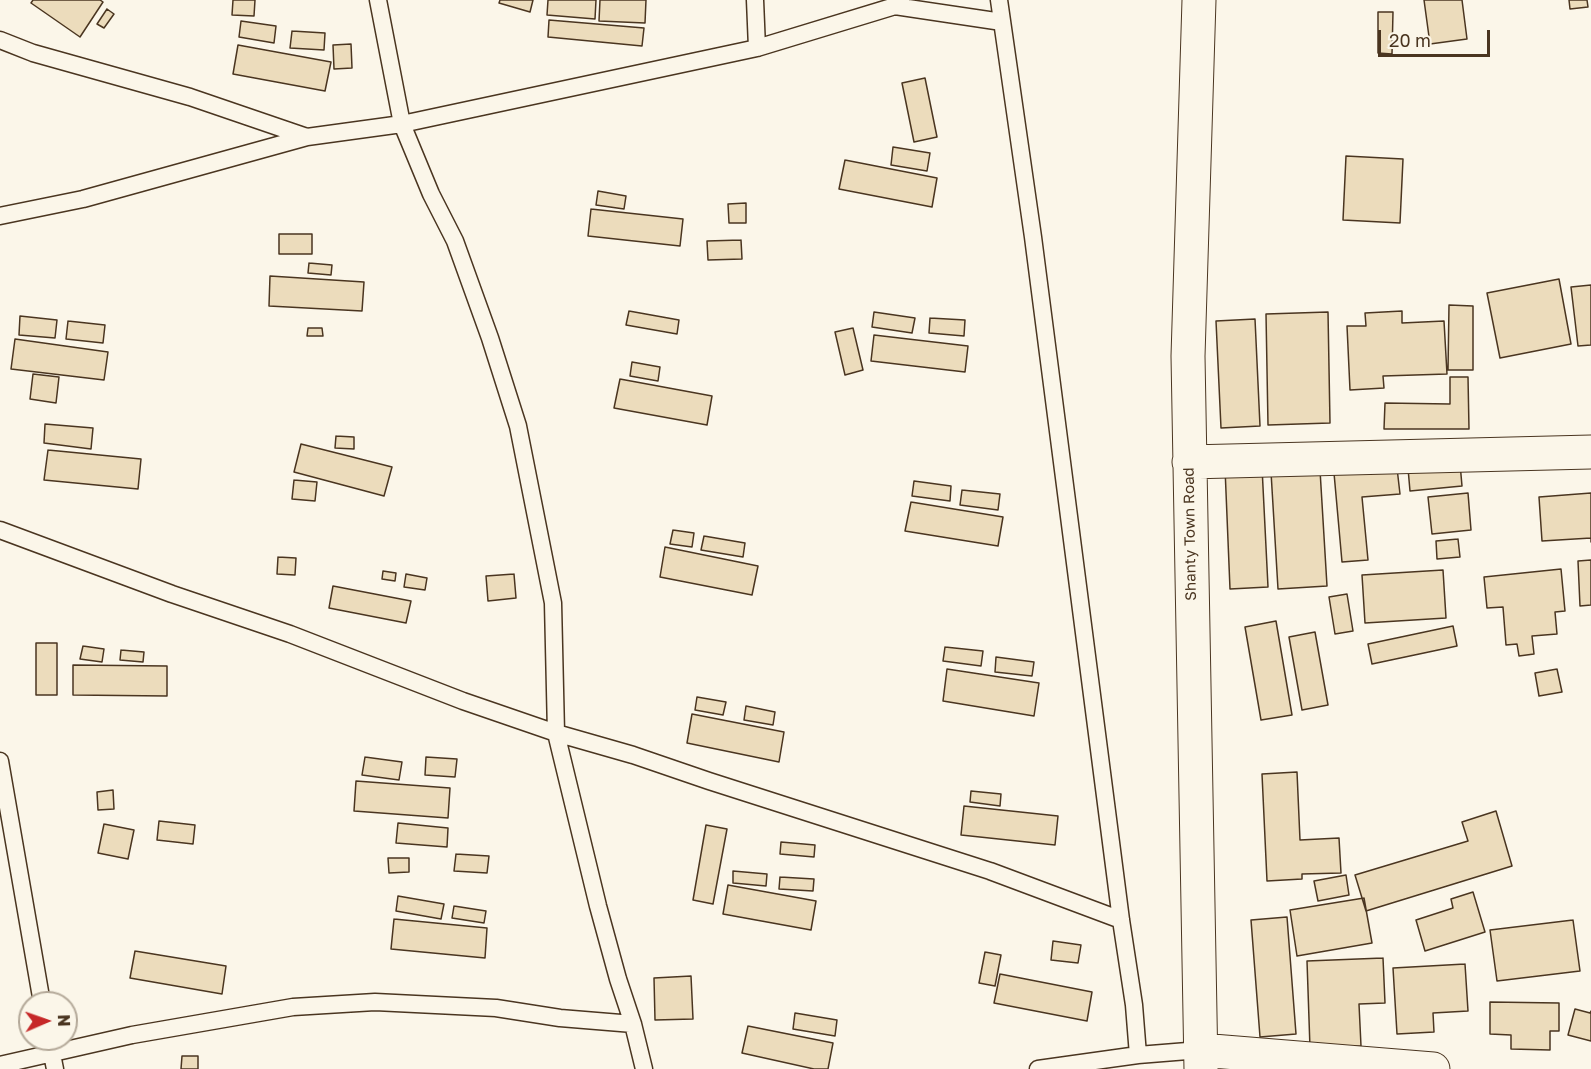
<!DOCTYPE html>
<style>
body{margin:0}
#map{position:relative;width:1591px;height:1069px;overflow:hidden;background:#fbf6e9;font-family:"Golos Text",sans-serif}
canvas{display:block}
.north{position:absolute;left:18px;top:991px;width:60px;height:60px;box-sizing:border-box;background:#fbf6e9;border:2px solid #b4a999;border-radius:50%;rotate:88deg;font-size:16px;font-weight:700;line-height:24px;text-align:center;color:#4a3520}
.north::after{content:'';display:block;margin:auto;width:21px;height:27px;background:#c62828;clip-path:polygon(50% 0,100% 100%,50% 72%,0 100%)}
.scale{position:absolute;left:1378px;top:30px;width:112px;height:27px;box-sizing:border-box;border:3px solid #4a3520;border-top:0;padding-left:8px;font-size:18px;line-height:21px;white-space:nowrap;color:#4a3520;-webkit-text-stroke:4px #fbf6e9;paint-order:stroke}
</style>
<div id="map">
<canvas width="1591" height="1069"></canvas>
<div class="north">N</div>
<div class="scale">20 m</div>
</div>
<script>
const c = document.querySelector('canvas').getContext('2d');
c.lineJoin = 'round';
function fillPath(path, color) { c.fillStyle = color; c.fill(path, 'evenodd'); }
const shape = rows => new Path2D(rows.map(r => 'M' + r).join(''));
function stroke(path, color, width, dash) { c.strokeStyle = color; c.lineWidth = width; c.lineCap = dash ? 'butt' : 'round'; c.setLineDash(dash || []); c.stroke(path); }
function write(font, color, halo, rows, align = 'center') {
  c.font = font + ' "Golos Text",sans-serif'; c.lineWidth = 4.5; c.setLineDash([]); c.textBaseline = 'middle'; c.strokeStyle = halo; c.fillStyle = color; for (const [text, x, y, turn = 0] of rows) {
    c.save(); c.translate(x, y); c.rotate((+turn || 0) * Math.PI / 180); c.textAlign = isNaN(turn) ? turn : align; if (halo) c.strokeText(text, 0, 0); c.fillText(text, 0, 0); c.restore();
  }
}
const building = shape([
 [33,0,100,0,103,2,80,37,31,3,33,0],
 [233,0,255,0,254,16,232,15,233,0],
 [500,0,533,0,530,12,499,3,500,0],
 [548,0,596,0,595,19,547,15,548,0],
 [600,0,646,0,645,23,599,21,600,0],
 [1424,0,1462,0,1467,39,1430,44,1424,0],
 [1569,0,1587,0,1588,7,1570,9,1569,0],
 [107,9,114,14,104,28,97,24,107,9],
 [1378,12,1393,12,1392,54,1378,53,1378,12],
 [549,20,644,28,642,46,548,37,549,20],
 [241,21,276,26,274,43,239,37,241,21],
 [292,31,325,33,324,50,290,48,292,31],
 [351,44,352,68,334,69,333,45,351,44],
 [238,45,331,62,325,91,233,74,238,45],
 [925,78,937,137,914,142,902,83,925,78],
 [893,147,930,153,927,171,891,165,893,147],
 [1346,156,1403,159,1400,223,1343,220,1346,156],
 [845,160,937,178,932,207,839,189,845,160],
 [598,191,626,196,624,209,596,205,598,191],
 [746,203,746,223,729,223,728,204,746,203],
 [591,209,683,219,680,246,588,236,591,209],
 [279,234,312,234,312,254,279,254,279,234],
 [741,240,742,259,708,260,707,241,741,240],
 [309,263,332,265,331,275,308,273,309,263],
 [270,276,364,282,362,311,269,306,270,276],
 [1559,279,1571,344,1500,358,1487,293,1559,279],
 [1591,285,1591,345,1578,346,1571,287,1591,285],
 [1449,305,1473,306,1473,370,1448,370,1449,305],
 [629,311,679,320,677,334,626,325,629,311],
 [1402,311,1402,323,1444,321,1447,374,1383,376,1384,388,1350,390,1347,326,1366,326,1365,313,1402,311],
 [874,312,915,318,912,333,872,327,874,312],
 [1328,312,1330,423,1268,425,1266,314,1328,312],
 [20,316,57,320,55,338,19,335,20,316],
 [930,318,965,320,964,336,929,333,930,318],
 [1255,319,1260,426,1221,428,1216,321,1255,319],
 [68,321,105,325,103,343,66,339,68,321],
 [308,328,322,328,323,336,307,336,308,328],
 [853,328,863,370,845,375,835,332,853,328],
 [874,335,968,346,965,372,871,361,874,335],
 [15,339,108,352,104,380,11,369,15,339],
 [632,362,660,367,658,381,630,376,632,362],
 [33,374,59,377,56,403,30,399,33,374],
 [1450,377,1468,377,1469,429,1384,429,1385,403,1450,404,1450,377],
 [620,379,712,396,707,425,614,408,620,379],
 [45,424,93,428,91,449,44,443,45,424],
 [336,436,354,437,354,449,335,448,336,436],
 [301,444,392,467,384,496,294,472,301,444],
 [48,450,141,459,138,489,44,480,48,450],
 [1459,452,1462,486,1410,491,1407,457,1459,452],
 [1262,467,1268,587,1230,589,1225,468,1262,467],
 [1397,468,1400,494,1362,497,1368,560,1342,562,1334,473,1397,468],
 [1320,470,1327,586,1278,589,1271,472,1320,470],
 [294,480,317,482,315,501,292,499,294,480],
 [914,481,951,486,950,501,912,496,914,481],
 [962,490,1000,494,998,510,960,505,962,490],
 [1468,493,1471,530,1432,534,1428,497,1468,493],
 [1591,493,1591,542,1591,538,1542,541,1539,497,1591,493],
 [911,502,1003,517,998,546,905,531,911,502],
 [673,530,694,533,692,547,670,544,673,530],
 [704,536,745,543,743,557,701,550,704,536],
 [1458,539,1460,557,1437,559,1436,541,1458,539],
 [665,547,758,566,752,595,660,577,665,547],
 [278,557,296,558,295,575,277,574,278,557],
 [1591,560,1591,605,1580,606,1578,561,1591,560],
 [1561,569,1565,611,1555,612,1557,634,1532,636,1534,654,1519,656,1517,644,1506,645,1503,607,1487,608,1484,577,1561,569],
 [1443,570,1446,618,1365,623,1362,575,1443,570],
 [383,571,396,573,395,581,382,579,383,571],
 [406,574,427,578,425,590,404,587,406,574],
 [514,574,516,598,488,601,486,576,514,574],
 [333,586,411,601,406,623,329,608,333,586],
 [1347,594,1353,631,1335,634,1329,597,1347,594],
 [1276,621,1292,715,1261,720,1245,627,1276,621],
 [1453,626,1457,646,1372,664,1368,644,1453,626],
 [1315,632,1328,705,1302,710,1289,637,1315,632],
 [36,643,57,643,57,695,36,695,36,643],
 [83,646,104,649,102,662,80,659,83,646],
 [945,647,983,651,981,666,943,661,945,647],
 [121,650,144,652,143,662,120,660,121,650],
 [996,657,1034,662,1032,676,995,672,996,657],
 [73,665,167,666,167,696,73,695,73,665],
 [947,669,1039,683,1034,716,943,701,947,669],
 [1557,669,1562,692,1539,696,1535,673,1557,669],
 [697,697,726,702,723,715,695,710,697,697],
 [746,706,775,712,773,725,744,720,746,706],
 [692,714,784,732,779,762,687,743,692,714],
 [365,757,402,762,399,780,362,775,365,757],
 [426,757,457,759,455,777,425,775,426,757],
 [1297,772,1300,840,1339,838,1341,873,1302,874,1302,879,1267,881,1262,774,1297,772],
 [356,781,450,788,448,818,354,811,356,781],
 [113,790,114,809,98,810,97,792,113,790],
 [971,791,1001,794,1000,806,970,802,971,791],
 [964,806,1058,816,1055,845,961,835,964,806],
 [1496,811,1512,866,1366,911,1355,875,1468,841,1462,822,1496,811],
 [159,821,195,825,193,844,157,840,159,821],
 [398,823,448,828,447,847,396,843,398,823],
 [104,824,134,830,128,859,98,853,104,824],
 [706,825,727,829,713,904,693,900,706,825],
 [781,842,815,845,814,857,780,854,781,842],
 [456,854,489,856,487,873,454,871,456,854],
 [388,858,409,858,409,872,389,873,388,858],
 [733,871,767,874,766,886,733,883,733,871],
 [1346,875,1349,895,1318,901,1314,881,1346,875],
 [780,877,814,879,813,891,779,889,780,877],
 [728,885,816,901,811,930,723,914,728,885],
 [1473,892,1485,932,1425,951,1416,920,1453,908,1451,899,1473,892],
 [398,896,444,904,441,919,396,911,398,896],
 [1364,898,1372,943,1297,956,1290,910,1364,898],
 [454,906,486,911,484,923,452,918,454,906],
 [1287,917,1296,1034,1260,1037,1251,920,1287,917],
 [394,919,487,928,485,958,391,949,394,919],
 [1573,920,1580,971,1497,981,1490,930,1573,920],
 [1053,941,1081,945,1078,963,1051,960,1053,941],
 [135,951,226,966,222,994,130,978,135,951],
 [985,952,1001,955,995,986,979,983,985,952],
 [1383,958,1385,1003,1359,1004,1361,1046,1310,1048,1307,961,1383,958],
 [1465,964,1468,1011,1433,1013,1434,1032,1397,1034,1393,968,1465,964],
 [1000,974,1092,992,1087,1021,994,1003,1000,974],
 [691,976,693,1019,655,1020,654,978,691,976],
 [1490,1002,1559,1003,1559,1031,1550,1031,1550,1050,1511,1049,1511,1035,1490,1034,1490,1002],
 [1575,1009,1590,1013,1591,1011,1591,1041,1568,1035,1575,1009],
 [795,1013,837,1020,835,1036,793,1029,795,1013],
 [748,1026,833,1043,828,1069,814,1069,742,1053,748,1026],
 [182,1056,198,1056,198,1069,181,1069,182,1056]
]);
const lane = shape([
 [378,0,402,124,431,194,455,241,490,338,518,426,553,603,556,733,598,906,618,979,633,1024,644,1069],
 [755,0,757,48],
 [999,0,1033,237,1121,920,1134,1005,1138,1055],
 [895,6,1002,22],
 [0,40,33,53,190,97,307,137],
 [0,216,83,199,307,137,402,124,757,48,895,6,901,0],
 [0,530,172,594,290,634,463,701,556,733,633,755,709,781,990,871,1121,920],
 [0,761,42,1003],
 [49,1039,55,1069],
 [0,1065,132,1035,293,1007,375,1002,496,1008,560,1018,633,1024],
 [1038,1069,1138,1055,1200,1050]
]);
const street = shape([
 [1199,0,1188,356,1201,1069],
 [1189,462,1591,452],
 [1200,1050,1433,1069]
]);
const streetNames = [
 ["Shanty Town Road",1190,534,-91]
];
fillPath(building, '#ecdcbc');
stroke(building, '#4a3520', 1.5);
stroke(lane, '#4a3520', 19);
stroke(street, '#4a3520', 35);
stroke(lane, '#fbf6e9', 16);
stroke(street, '#fbf6e9', 33);
write('15px', '#4a3520', '#fbf6e9', streetNames);
</script>
